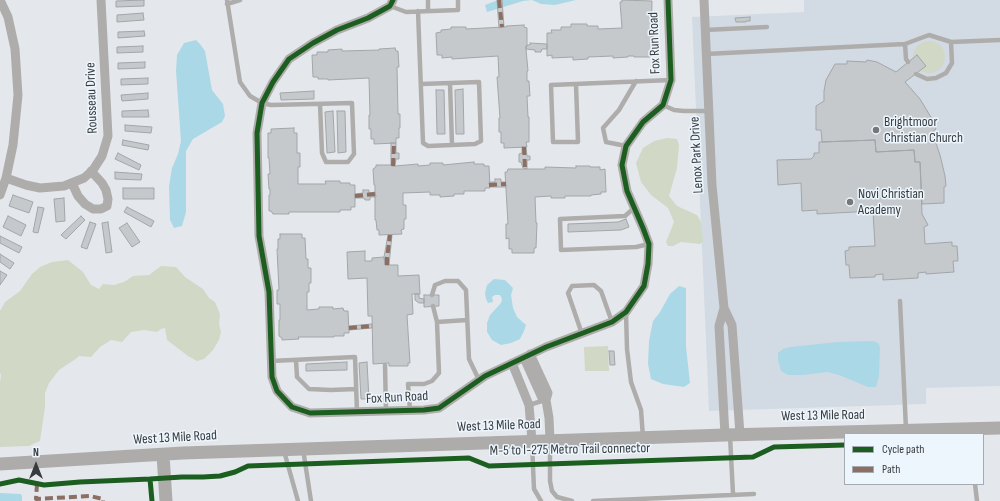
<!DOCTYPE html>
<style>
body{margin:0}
#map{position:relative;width:1000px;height:501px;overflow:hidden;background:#e4e8ec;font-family:"Sofia Sans Condensed",sans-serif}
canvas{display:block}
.legend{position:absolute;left:844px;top:433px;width:140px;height:52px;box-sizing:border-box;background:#edf6fd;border:1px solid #a4abb1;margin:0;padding:5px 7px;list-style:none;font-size:12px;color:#373b3e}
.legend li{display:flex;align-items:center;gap:8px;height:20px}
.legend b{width:20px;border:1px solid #a4abb1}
.north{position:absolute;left:16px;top:445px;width:40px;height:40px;-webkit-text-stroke:3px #edf6fd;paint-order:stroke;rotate:0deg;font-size:11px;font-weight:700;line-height:16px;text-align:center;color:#373b3e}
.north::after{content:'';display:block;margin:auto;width:14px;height:18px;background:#373b3e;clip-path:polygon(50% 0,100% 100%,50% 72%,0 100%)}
</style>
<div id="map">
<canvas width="1000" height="501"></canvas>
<ul class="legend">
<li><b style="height:5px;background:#1b5e20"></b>Cycle path</li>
<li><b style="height:5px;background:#8d6e63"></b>Path</li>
</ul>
<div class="north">N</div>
</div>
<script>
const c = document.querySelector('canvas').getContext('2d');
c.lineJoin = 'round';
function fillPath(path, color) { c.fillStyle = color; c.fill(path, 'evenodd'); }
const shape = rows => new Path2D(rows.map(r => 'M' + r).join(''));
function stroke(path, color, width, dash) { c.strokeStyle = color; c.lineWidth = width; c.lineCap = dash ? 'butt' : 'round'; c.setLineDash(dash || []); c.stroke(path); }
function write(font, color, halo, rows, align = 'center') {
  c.font = font + ' "Sofia Sans Condensed",sans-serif'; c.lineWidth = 3; c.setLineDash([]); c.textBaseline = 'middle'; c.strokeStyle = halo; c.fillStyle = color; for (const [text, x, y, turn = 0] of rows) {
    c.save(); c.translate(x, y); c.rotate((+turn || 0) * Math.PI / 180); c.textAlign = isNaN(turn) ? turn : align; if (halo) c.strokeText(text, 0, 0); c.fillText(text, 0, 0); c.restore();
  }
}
const built = shape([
 [804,0,1000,0,1000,386,926,388,926,404,709,411,692,17,804,12]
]);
const green = shape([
 '913 57a16 16 0 1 1 32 0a16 16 0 1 1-32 0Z',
 [667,138,677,139,679,145,677,168,669,196,677,206,697,215,701,222,703,242,700,244,681,242,673,246,668,246,666,242,674,222,668,208,651,195,641,182,636,163,643,148,654,141],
 [68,260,83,272,91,285,99,289,103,284,114,285,124,282,133,276,149,275,161,266,176,267,185,277,203,289,209,298,215,302,220,314,219,324,221,332,219,340,213,350,204,359,197,361,188,356,167,340,165,328,161,329,157,332,144,330,131,332,122,342,111,340,100,347,91,357,79,356,77,358,59,370,49,383,45,393,45,407,40,441,29,446,0,447,0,383,1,375,0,373,0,311,5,302,20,291,32,274,40,267,52,262],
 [608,346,609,371,585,371,584,347]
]);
const water = shape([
 [498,0,576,0,555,5,541,4,532,0,523,1,487,12,485,5],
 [196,40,200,44,205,51,212,90,223,104,225,116,222,122,193,139,186,151,186,212,182,226,174,228,170,220,169,186,172,168,178,154,181,141,176,71,177,55,184,43],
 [494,279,505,280,513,288,511,295,513,308,517,317,526,325,524,331,520,339,511,343,501,345,492,340,487,332,487,323,490,315,501,303,502,299,500,295,495,295,492,297,493,302,488,303,486,299,485,293,487,285],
 [679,286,686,288,686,347,690,383,684,387,663,384,651,379,648,364,649,341,653,321,660,312,670,294],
 [873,341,878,343,880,347,879,376,876,387,868,387,839,375,827,372,804,375,788,375,781,371,778,360,778,353,783,349,790,347,838,342],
 [0,493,21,494,22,496,22,501,0,501]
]);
const building = shape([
 [144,0,144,6,116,7,116,1,144,0],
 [497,0,502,0,504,27,499,28,497,0],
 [622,0,652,1,651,37,653,36,654,53,652,53,650,57,634,57,634,56,628,56,628,57,613,58,613,56,588,57,588,59,573,60,573,57,552,58,552,55,547,56,547,33,552,33,551,30,561,30,561,27,571,27,571,24,587,24,587,26,598,26,598,29,622,28,620,2,622,2,622,0],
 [143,13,144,20,117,22,117,15,143,13],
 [750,17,750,21,746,21,746,22,736,22,735,18,750,17],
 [524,25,524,27,527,28,527,46,526,46,526,49,528,71,527,71,527,81,529,81,530,96,527,96,528,117,529,117,529,142,526,142,527,147,504,148,504,143,501,143,501,132,499,132,499,118,500,118,497,77,499,77,498,56,452,59,452,57,442,58,442,55,437,55,436,33,441,32,441,30,451,29,451,27,466,27,466,29,504,27,506,27,506,26,524,25],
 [144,31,145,36,118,38,118,32,144,31],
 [530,43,547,44,547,49,542,49,541,52,535,52,535,50,526,49,526,46,531,44,530,43],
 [143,46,143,52,117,53,117,47,143,46],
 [395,48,396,51,398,51,399,67,397,67,398,114,400,114,400,128,399,128,399,138,396,138,396,143,374,144,374,139,371,139,371,129,369,129,369,115,370,115,369,78,328,80,328,79,318,79,318,77,313,77,312,55,317,55,317,52,328,52,328,50,342,49,342,51,379,50,379,49,395,48],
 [917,55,926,66,905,82,920,99,932,119,936,129,932,132,940,155,945,176,946,186,944,187,944,203,922,204,920,162,915,162,914,150,876,152,875,140,822,142,821,130,816,130,816,106,824,101,824,91,826,80,835,64,847,64,847,61,866,62,867,60,877,62,896,72,917,55],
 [145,62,145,68,118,69,118,63,145,62],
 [148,78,148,84,121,85,121,79,148,78],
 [463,89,464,134,456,134,455,90,463,89],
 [436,90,444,90,445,134,437,134,436,90],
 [314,91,314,99,281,100,280,93,314,91],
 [148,93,148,99,122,101,121,95,148,93],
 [148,110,149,117,122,117,122,111,148,110],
 [333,111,335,152,327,153,325,112,333,111],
 [337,111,345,111,346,152,338,153,337,111],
 [125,125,152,127,151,133,125,131,125,125],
 [294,128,294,133,297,133,297,153,300,153,300,167,298,167,298,184,326,184,325,181,340,181,340,183,350,183,350,185,355,185,355,207,351,207,351,210,340,210,340,212,289,212,289,214,273,214,271,211,269,211,269,195,270,195,270,189,269,189,268,174,270,174,269,158,268,158,268,133,271,133,271,129,294,128],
 [123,140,149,145,148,150,122,145,123,140],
 [875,140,876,152,914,150,915,162,920,162,922,214,928,225,924,227,925,244,952,242,952,246,957,246,958,261,953,261,954,272,926,274,926,272,918,273,918,278,883,280,883,274,875,275,875,277,850,278,849,265,846,265,845,251,849,250,849,247,875,246,873,211,817,214,817,210,802,211,801,183,778,185,777,160,811,159,814,156,814,153,819,153,819,142,875,140],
 [391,143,396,143,396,153,399,153,399,159,396,159,395,166,391,165,391,143],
 [522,147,526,147,527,156,530,156,530,160,527,160,527,169,523,168,521,162,519,162,519,154,522,153,522,147],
 [118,153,141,165,139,170,115,159,118,153],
 [474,162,474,164,484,164,484,166,489,166,490,188,485,188,485,191,464,191,464,194,454,194,454,196,440,197,440,195,430,195,430,192,403,193,403,205,406,205,406,219,404,219,404,229,401,230,402,234,379,235,379,230,377,230,376,220,375,220,375,185,374,185,373,169,376,167,376,165,392,165,392,166,395,166,418,164,418,166,430,165,430,163,443,163,443,165,474,162],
 [576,166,590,166,590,167,600,167,600,170,605,169,606,192,601,192,601,194,591,195,591,196,565,196,565,198,551,198,551,196,535,197,536,223,537,223,536,248,534,248,534,253,512,253,512,249,509,249,509,238,506,239,506,224,508,224,505,172,507,172,508,169,545,169,545,167,576,168,576,166],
 [115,172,142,174,141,180,115,179,115,172],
 [495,179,501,179,501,182,505,182,506,187,490,187,489,182,495,182,495,179],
 [123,188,154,188,154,199,123,199,123,188],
 [363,190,369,190,369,193,375,192,376,197,370,197,370,200,365,200,364,198,355,198,355,194,363,193,363,190],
 [13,195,33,202,29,213,9,206,13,195],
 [64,198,65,221,56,222,54,199,64,198],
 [38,207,44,208,38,233,33,232,38,207],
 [127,207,154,221,151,227,124,212,127,207],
 [8,216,26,225,21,236,3,227,8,216],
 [81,216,85,220,66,239,61,235,81,216],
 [626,219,629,227,621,230,568,232,568,224,618,222,626,219],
 [90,222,96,224,87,249,81,247,90,222],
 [108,222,112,252,106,253,102,223,108,222],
 [127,223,140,242,132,247,119,228,127,223],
 [280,234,302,234,302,238,305,238,306,259,308,259,308,268,311,268,311,283,309,283,309,292,307,292,307,310,319,309,319,307,333,307,333,309,343,308,344,311,348,311,349,333,344,333,344,336,334,336,334,337,298,337,299,339,282,340,282,338,279,336,279,320,280,320,280,304,277,304,277,290,279,290,277,249,278,249,278,239,280,239,280,234],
 [388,235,392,235,389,265,385,265,384,257,388,235],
 [0,236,22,247,19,253,0,243,0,236],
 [365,251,365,261,372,261,372,258,384,257,385,265,398,265,398,276,419,275,420,294,412,294,413,314,407,315,410,363,408,363,408,366,389,366,389,363,373,364,372,316,368,316,367,278,348,279,347,252,365,251],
 [0,254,14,263,10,269,0,262,0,254],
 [0,271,7,275,0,285,0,271],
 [415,294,419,294,419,298,424,299,424,303,419,303,415,300,415,294],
 [424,295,439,295,439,306,424,307,424,295],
 [372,324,372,328,349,330,349,326,372,324],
 [609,351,614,351,615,365,610,365,609,351],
 [347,362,347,370,306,371,306,364,347,362],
 [367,362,369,399,361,399,359,363,367,362]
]);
const lane = shape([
 [227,0,240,82,250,96,262,103,271,105,352,103,354,154,348,162,326,162,322,153,320,104],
 [428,0,428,11],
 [227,4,240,0],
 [390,6,406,12,458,10,458,0],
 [418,11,423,143,428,146,452,145,475,144,481,141,479,82,421,84],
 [705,30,767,27],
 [905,44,906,59,908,62],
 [706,54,905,44,929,35,951,42,1000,40],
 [916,74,927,79,936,78,946,73,952,63,951,42],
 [450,83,452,145],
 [576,84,578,142,553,142,551,85,671,80],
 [663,105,674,110,684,111,708,111],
 [626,146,606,142,603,128,619,110,636,81],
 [634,208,625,216,560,219,561,250,636,247,649,244],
 [432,295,435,285,445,281,458,281,466,290,469,359,479,380],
 [900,301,906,429],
 [626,312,627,349,631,382,641,410,643,437],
 [437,322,467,320],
 [582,334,568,293,572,286,594,285,601,291,612,322],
 [296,360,297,377,309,389,331,390,356,389],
 [271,361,355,357,357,412],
 [385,365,386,411],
 [529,405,545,400],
 [410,410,408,384,424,384,432,381,439,373,437,322,433,306],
 [730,436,733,494],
 [550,442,550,481,552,491,557,497,572,501],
 [532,443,534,489,541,501],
 [303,449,311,501],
 [284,451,298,501],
 [975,484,977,501],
 [593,501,754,494]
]);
const street = shape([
 [393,0,390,6,368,18,337,30,313,43,289,59,273,82,262,103,257,133,259,236,269,292,272,377,277,391,292,407,310,413,424,410,439,408,485,376,546,347,612,322,626,312,644,286,648,264,649,244,643,228,627,191,622,165,626,146,643,122,663,105,671,80,668,0],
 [704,0,712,185,724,308,732,325,740,434],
 [6,178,26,185,40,188,64,186,84,178,93,170,102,156,108,136,101,0],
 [72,183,78,196,85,204,93,209,101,209,107,206,108,199,106,190,102,183,91,171],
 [0,195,6,178,13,145,18,95,15,49,8,17,0,0],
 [724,308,719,326,725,435],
 [530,354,548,393,546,400,549,418,550,440],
 [524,358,542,398,546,400],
 [512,363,529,405,532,441]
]);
const secondary = shape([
 [163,455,166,501],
 [0,464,183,453,725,435,1000,428]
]);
const quiet = shape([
 [499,0,502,27],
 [524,147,525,169],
 [393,166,394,143],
 [489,185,506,184],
 [355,196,376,194],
 [387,265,387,258,390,235],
 [349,328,372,326],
 [37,484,36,499,90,496,103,499,103,501]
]);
const cycleway = shape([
 [393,0,390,6,368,18,337,30,313,43,289,59,273,82,262,103,257,133,259,236,269,292,272,377,277,391,292,407,310,413,424,410,439,408,485,376,546,347,612,322,626,312,644,286,648,264,649,244,643,228,627,191,622,165,626,146,643,122,663,105,671,80,668,0],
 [0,484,19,480,44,485,80,482,150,479],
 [152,501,150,479,182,477,203,477,220,476,235,472,248,466,469,458,489,466,725,458,753,457,774,447,845,445]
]);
const markers = [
 [876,130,4,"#74787b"],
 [850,202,4,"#74787b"]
];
const streetNames = [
 ["Fox Run Road",655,43,-92],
 ["Rousseau Drive",92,98,-92],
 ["Lenox Park Drive",697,155,-93],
 ["Fox Run Road",397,398,-3],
 ["West 13 Mile Road",823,416,-1],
 ["West 13 Mile Road",499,426,-2],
 ["West 13 Mile Road",175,438,-3],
 ["M-5 to I-275 Metro Trail connector",570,450,-1]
];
const poiNames = [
 ["Brightmoor",884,122],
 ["Christian Church",884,138],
 ["Novi Christian",858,194],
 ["Academy",858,210]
];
fillPath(built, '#d2dbe4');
fillPath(green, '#d1d8c6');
fillPath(water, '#abd8e6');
fillPath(building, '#c5c9cc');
stroke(building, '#a3a6a9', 1);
stroke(lane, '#afadab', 4.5);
stroke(street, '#afadab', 9);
stroke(secondary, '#aeacab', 13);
stroke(quiet, '#8d6e63', 4, [8, 4]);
stroke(cycleway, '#1b5e20', 5);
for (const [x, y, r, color] of markers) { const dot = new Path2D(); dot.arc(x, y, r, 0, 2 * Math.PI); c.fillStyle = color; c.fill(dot); stroke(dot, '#edf6fd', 1.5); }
write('14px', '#373b3e', '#edf6fd', streetNames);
write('14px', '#373b3e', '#edf6fd', poiNames, 'left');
</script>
